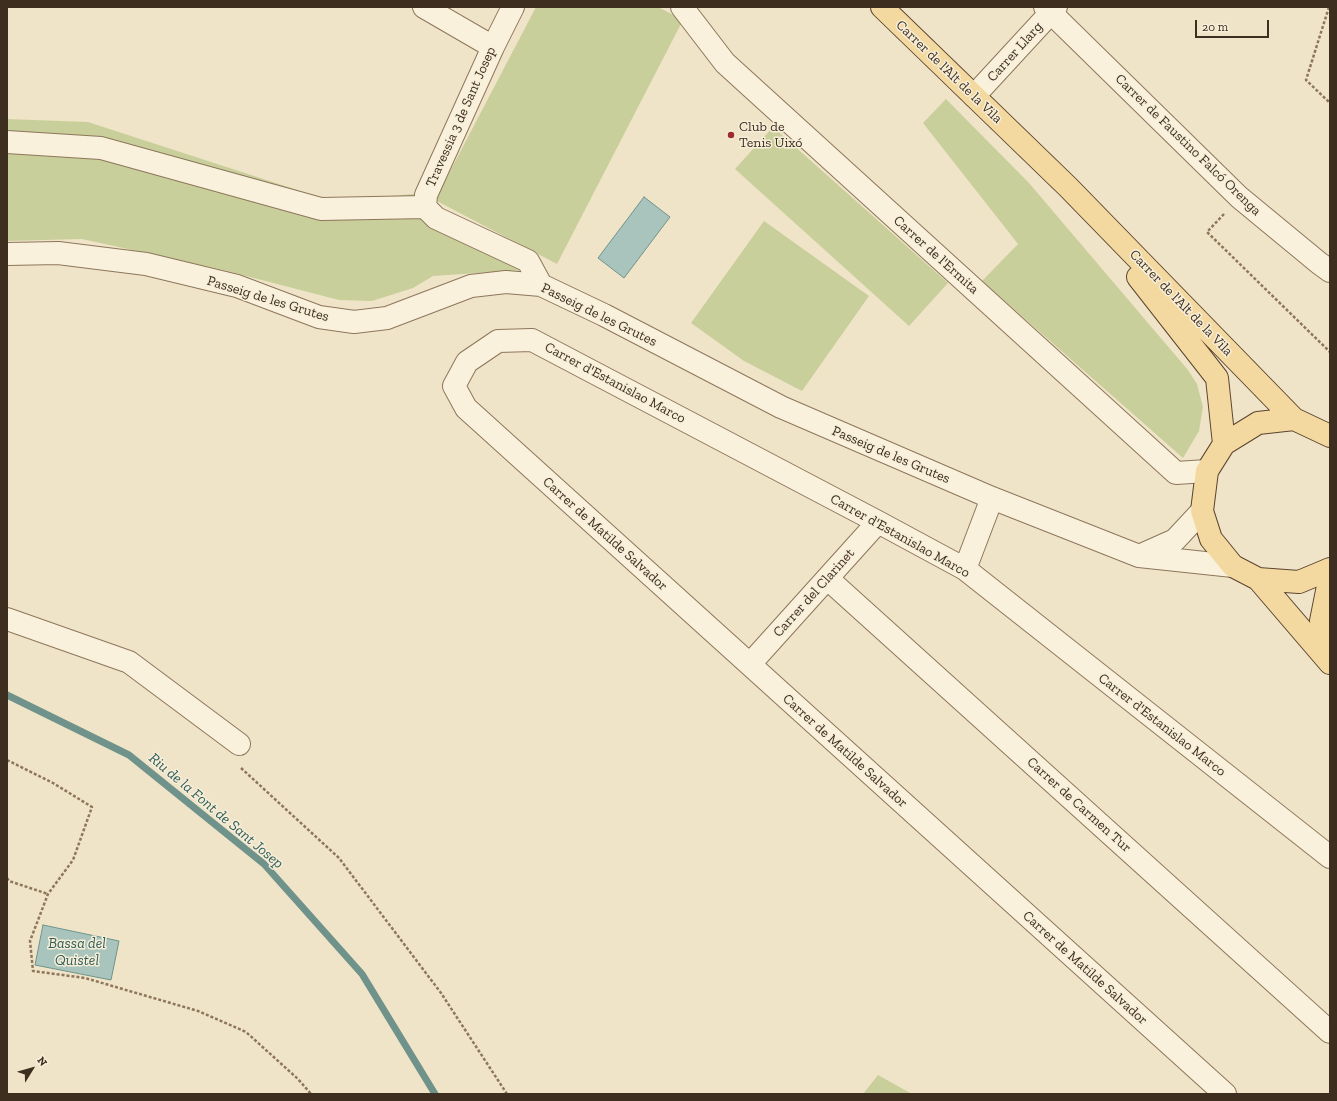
<!DOCTYPE html>
<meta charset="utf-8">
<style>
body{margin:0}
#map{position:relative;width:1337px;height:1101px;overflow:hidden;background:#f0e4c8;font-family:"Zilla Slab",serif}
canvas{display:block}
.frame{position:absolute;inset:0;border:8px solid #3d2e20;pointer-events:none}
.north{position:absolute;left:12px;top:1049px;width:40px;height:40px;-webkit-text-stroke:3px #f7eed8;paint-order:stroke;rotate:53deg;font-size:11px;font-weight:700;line-height:16px;text-align:center;color:#3d2e20}
.north::after{content:'';display:block;margin:auto;width:14px;height:18px;background:#3d2e20;clip-path:polygon(50% 0,100% 100%,50% 72%,0 100%)}
.scale{position:absolute;left:1195px;top:20px;width:74px;height:18px;box-sizing:border-box;border:2px solid #3d2e20;border-top:0;padding-left:5px;font-size:12px;line-height:14px;white-space:nowrap;color:#3d2e20;-webkit-text-stroke:3px #f7eed8;paint-order:stroke}
</style>
<div id="map">
<canvas width="1337" height="1101"></canvas>
<div class="frame"></div>
<div class="north">N</div>
<div class="scale">20 m</div>
</div>
<script>
const c = document.querySelector('canvas').getContext('2d');
c.lineJoin = 'round';
function fillPath(path, color) { c.fillStyle = color; c.fill(path, 'evenodd'); }
const shape = rows => new Path2D(rows.map(r => 'M' + r).join(''));
function stroke(path, color, width, dash) { c.strokeStyle = color; c.lineWidth = width; c.lineCap = dash ? 'butt' : 'round'; c.setLineDash(dash || []); c.stroke(path); }
function write(font, color, halo, rows, align = 'center') {
  c.font = font + ' "Zilla Slab",serif'; c.lineWidth = 3; c.setLineDash([]); c.textBaseline = 'middle'; c.strokeStyle = halo; c.fillStyle = color; for (const [text, x, y, turn = 0] of rows) {
    c.save(); c.translate(x, y); c.rotate((+turn || 0) * Math.PI / 180); c.textAlign = isNaN(turn) ? turn : align; if (halo) c.strokeText(text, 0, 0); c.fillText(text, 0, 0); c.restore();
  }
}
const green = shape([
 [536,7,658,7,683,20,557,264,435,200],
 [946,99,1029,183,1188,370,1197,384,1203,407,1199,431,1183,458,982,281,1018,244,923,123],
 [7,119,88,122,325,199,353,199,414,194,427,222,525,270,433,276,413,288,372,301,339,300,219,269,82,239,7,241],
 [773,127,948,283,909,326,735,169],
 [764,221,869,296,802,391,744,361,691,323],
 [878,1075,912,1094,863,1094]
]);
const water = shape([
 [644,197,670,217,624,278,598,258,644,197],
 [43,925,119,941,111,980,35,965,43,925]
]);
const stream = shape([
 [7,695,129,755,264,864,362,974,435,1094]
]);
const path = shape([
 [1329,7,1306,80,1330,103],
 [1224,214,1207,232,1330,352],
 [7,760,53,783,92,807,73,860,48,894,30,941,33,971,85,978,198,1011,246,1032,298,1079,311,1094],
 [241,768,339,858,441,993,507,1094],
 [7,878,9,881,48,894]
]);
const minor = shape([
 [424,7,493,47],
 [513,7,493,47,426,195,425,207,436,218,528,261,541,285],
 [682,7,725,63,1176,473,1207,471],
 [1045,7,1239,197,1319,263,1330,271],
 [974,96,1056,7],
 [7,142,101,148,321,209,425,207],
 [7,254,58,253,146,264,237,286,319,317,354,322,387,318,471,286,506,282,541,285,604,315,781,407,992,498,1139,556,1233,566],
 [1139,556,1175,540,1202,511],
 [965,569,992,498],
 [828,579,1330,1032],
 [7,619,129,662,239,744],
 [750,664,878,522],
 [1225,1094,466,408,454,386,467,362,498,341,532,340,878,522,965,569,1330,857]
]);
const major = shape([
 [882,7,1068,187,1294,419],
 [1138,277,1217,378,1224,444],
 [1330,436,1294,419,1258,423,1224,444,1207,471,1202,511,1211,539,1233,566,1258,579,1299,582,1330,569],
 [1330,576,1321,621,1330,642],
 [1258,579,1330,663]
]);
const markers = [
 [731,135,4,"#9e2a2b"]
];
const streetNames = [
 ["Carrer Llarg",1015,52,-48],
 ["Carrer de l'Alt de la Vila",949,72,44],
 ["Travessia 3 de Sant Josep",461,117,-66],
 ["Carrer de Faustino Falcó Orenga",1188,145,44],
 ["Carrer de l'Ermita",936,255,42],
 ["Passeig de les Grutes",268,299,17],
 ["Carrer de l'Alt de la Vila",1181,303,46],
 ["Passeig de les Grutes",599,315,26],
 ["Carrer d'Estanislao Marco",615,383,28],
 ["Passeig de les Grutes",891,455,23],
 ["Carrer de Matilde Salvador",605,534,42],
 ["Carrer d'Estanislao Marco",900,536,29],
 ["Carrer del Clarinet",814,593,-48],
 ["Carrer d'Estanislao Marco",1162,725,38],
 ["Carrer de Matilde Salvador",845,751,42],
 ["Carrer de Carmen Tur",1079,805,42],
 ["Carrer de Matilde Salvador",1085,968,42]
];
const poiNames = [
 ["Club de",739,127],
 ["Tenis Uixó",739,143]
];
const waterNames = [
 ["Riu de la Font de Sant Josep",216,811,40],
 ["Bassa del",77,944],
 ["Quistel",77,961]
];
fillPath(green, '#c9cf9b');
fillPath(water, '#a9c4bc');
stroke(water, '#6f938a', 1);
stroke(stream, '#6f938a', 7);
stroke(minor, '#8d765c', 24);
stroke(major, '#5b4430', 24);
stroke(path, '#8d765c', 2.5, [3, 2]);
stroke(minor, '#faf1dc', 22);
stroke(major, '#f3d9a0', 22);
for (const [x, y, r, color] of markers) { const dot = new Path2D(); dot.arc(x, y, r, 0, 2 * Math.PI); c.fillStyle = color; c.fill(dot); stroke(dot, '#f7eed8', 1.5); }
write('14px', '#3d2e20', '#f7eed8', streetNames);
write('14px', '#3d2e20', '#f7eed8', poiNames, 'left');
write('italic 15px', '#2f5d5a', '#f7eed8', waterNames);
</script>
